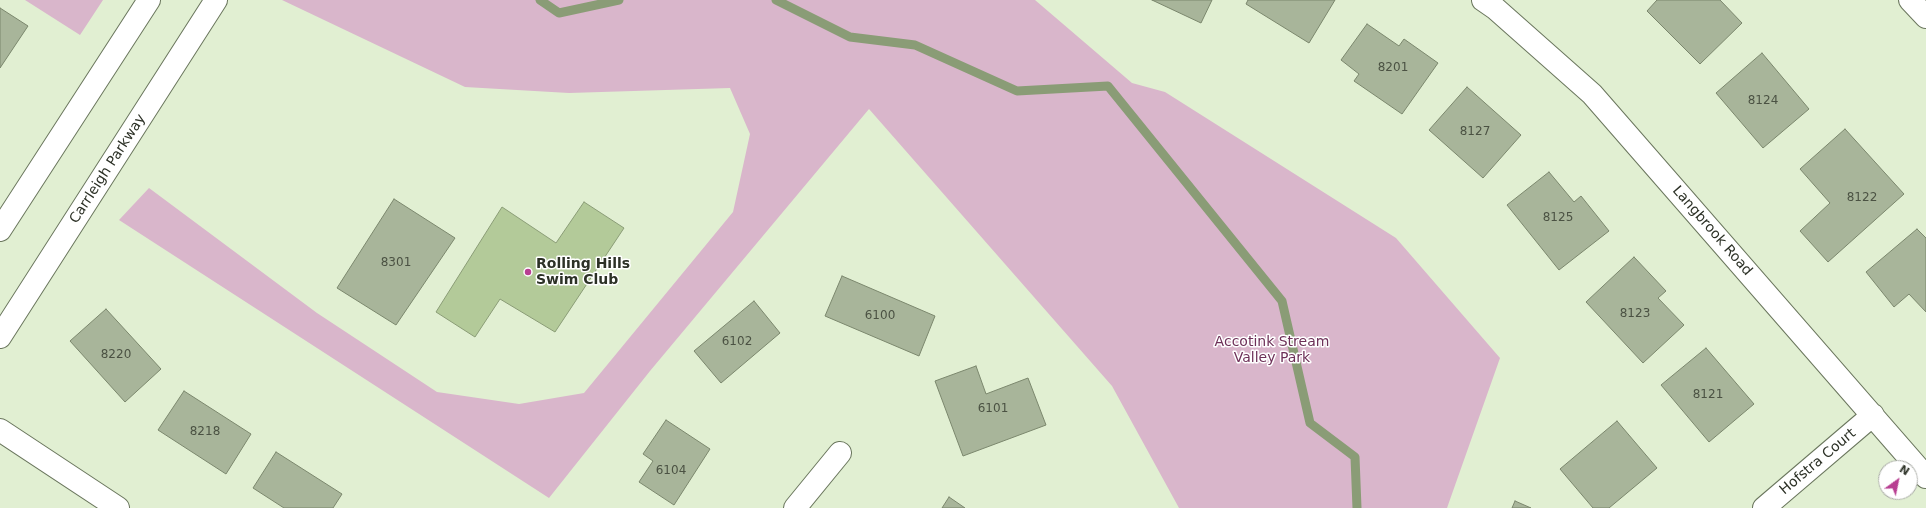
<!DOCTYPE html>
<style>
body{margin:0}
#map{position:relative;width:1926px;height:508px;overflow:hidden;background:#e1efd2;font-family:"DejaVu Sans",sans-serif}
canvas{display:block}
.north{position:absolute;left:1878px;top:460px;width:40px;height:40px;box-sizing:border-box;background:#fff;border:1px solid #abada8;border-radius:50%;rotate:33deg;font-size:11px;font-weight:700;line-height:16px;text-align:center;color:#2c3126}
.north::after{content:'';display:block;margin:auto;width:14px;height:18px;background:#b83f92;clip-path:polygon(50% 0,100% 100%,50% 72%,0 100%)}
</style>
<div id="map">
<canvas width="1926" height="508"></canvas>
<div class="north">N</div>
</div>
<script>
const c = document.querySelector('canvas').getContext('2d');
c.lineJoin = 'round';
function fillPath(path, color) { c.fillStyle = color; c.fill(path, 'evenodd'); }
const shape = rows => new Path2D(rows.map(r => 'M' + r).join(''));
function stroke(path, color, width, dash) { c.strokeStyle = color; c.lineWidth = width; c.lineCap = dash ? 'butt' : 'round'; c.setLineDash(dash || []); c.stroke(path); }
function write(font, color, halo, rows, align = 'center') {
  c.font = font + ' "DejaVu Sans",sans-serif'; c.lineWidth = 3; c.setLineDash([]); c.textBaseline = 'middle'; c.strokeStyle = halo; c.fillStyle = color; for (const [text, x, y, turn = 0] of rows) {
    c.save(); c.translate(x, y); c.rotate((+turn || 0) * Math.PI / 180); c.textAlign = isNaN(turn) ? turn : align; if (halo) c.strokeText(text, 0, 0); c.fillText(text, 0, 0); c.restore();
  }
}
const green = shape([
 [25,0,103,0,80,35],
 [282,0,1035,0,1132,83,1165,92,1396,238,1500,358,1447,508,1179,508,1112,386,869,109,650,371,549,498,119,220,149,188,317,313,437,392,519,404,584,393,733,212,750,134,730,88,569,93,465,87]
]);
const water = shape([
 [584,202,624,228,555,332,500,299,475,337,436,312,502,207,556,243,584,202]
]);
const stream = shape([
 [540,0,559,13,619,0],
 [776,0,850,37,915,45,1017,91,1108,86,1282,301,1310,423,1355,457,1357,508]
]);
const building = shape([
 [1152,0,1212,0,1201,23,1152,0],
 [1248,0,1335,0,1309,43,1246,4,1248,0],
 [1657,0,1720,0,1742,23,1700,64,1647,11,1657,0],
 [0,8,28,26,0,68,0,8],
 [1367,24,1399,46,1404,39,1438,63,1402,114,1354,81,1359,74,1341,60,1367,24],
 [1762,53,1809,109,1763,148,1716,93,1762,53],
 [1467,87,1521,135,1483,178,1429,130,1467,87],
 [1845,129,1904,194,1828,262,1800,231,1830,203,1800,169,1845,129],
 [1549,172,1574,202,1581,196,1609,231,1559,270,1507,205,1549,172],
 [394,199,455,238,396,325,337,288,394,199],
 [1917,229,1926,238,1926,312,1909,294,1894,307,1866,272,1917,229],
 [1634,257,1666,291,1658,298,1684,325,1643,363,1586,302,1634,257],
 [842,276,935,316,919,356,825,316,842,276],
 [754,301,780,333,721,383,694,351,754,301],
 [106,309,161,369,125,402,70,341,106,309],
 [1706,348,1754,404,1709,442,1661,385,1706,348],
 [976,366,986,394,1028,378,1046,425,963,456,935,381,976,366],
 [184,391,251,434,226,474,158,430,184,391],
 [666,420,710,449,674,505,639,482,653,461,643,454,666,420],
 [1617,421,1657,468,1609,508,1593,508,1560,469,1617,421],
 [276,452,342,494,333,508,284,508,253,488,276,452],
 [949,497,965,508,942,508,949,497],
 [1515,501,1531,508,1512,508,1515,501]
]);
const minor = shape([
 [1483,0,1496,9,1592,94,1926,477],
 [1910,0,1926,17],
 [0,430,118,508],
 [795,508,840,453],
 [1764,508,1873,415]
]);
const tertiary = shape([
 [0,230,149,0],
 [0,337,216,0]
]);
const markers = [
 [528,272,4,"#b83f92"]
];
const numberNames = [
 ["8201",1393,68],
 ["8124",1763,101],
 ["8127",1475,132],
 ["8122",1862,198],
 ["8125",1558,218],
 ["8301",396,263],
 ["8123",1635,314],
 ["6100",880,316],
 ["6102",737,342],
 ["8220",116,355],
 ["8121",1708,395],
 ["6101",993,409],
 ["8218",205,432],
 ["6104",671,471]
];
const streetNames = [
 ["Carrleigh Parkway",108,169,-57],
 ["Langbrook Road",1712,231,49],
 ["Hofstra Court",1818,462,-40]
];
const poiNames = [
 ["Rolling Hills",536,264],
 ["Swim Club",536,280]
];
const parkNames = [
 ["Accotink Stream",1272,342],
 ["Valley Park",1272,358]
];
fillPath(green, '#d9b6cb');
fillPath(water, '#b3ca99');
stroke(water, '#8a9c76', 1);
stroke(stream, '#8a9c76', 9);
fillPath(building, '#a8b59a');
stroke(building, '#7b876d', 1);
stroke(minor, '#6a765d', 24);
stroke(tertiary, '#6a765d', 24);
stroke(minor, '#fff', 22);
stroke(tertiary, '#fff', 22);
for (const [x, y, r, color] of markers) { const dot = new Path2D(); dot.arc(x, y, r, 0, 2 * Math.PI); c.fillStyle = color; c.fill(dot); stroke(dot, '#fff', 1.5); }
write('12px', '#4b5243', null, numberNames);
write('14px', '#2c3126', '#fff', streetNames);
write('bold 14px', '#2c3126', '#fff', poiNames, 'left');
write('14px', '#6d3058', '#fff', parkNames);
</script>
